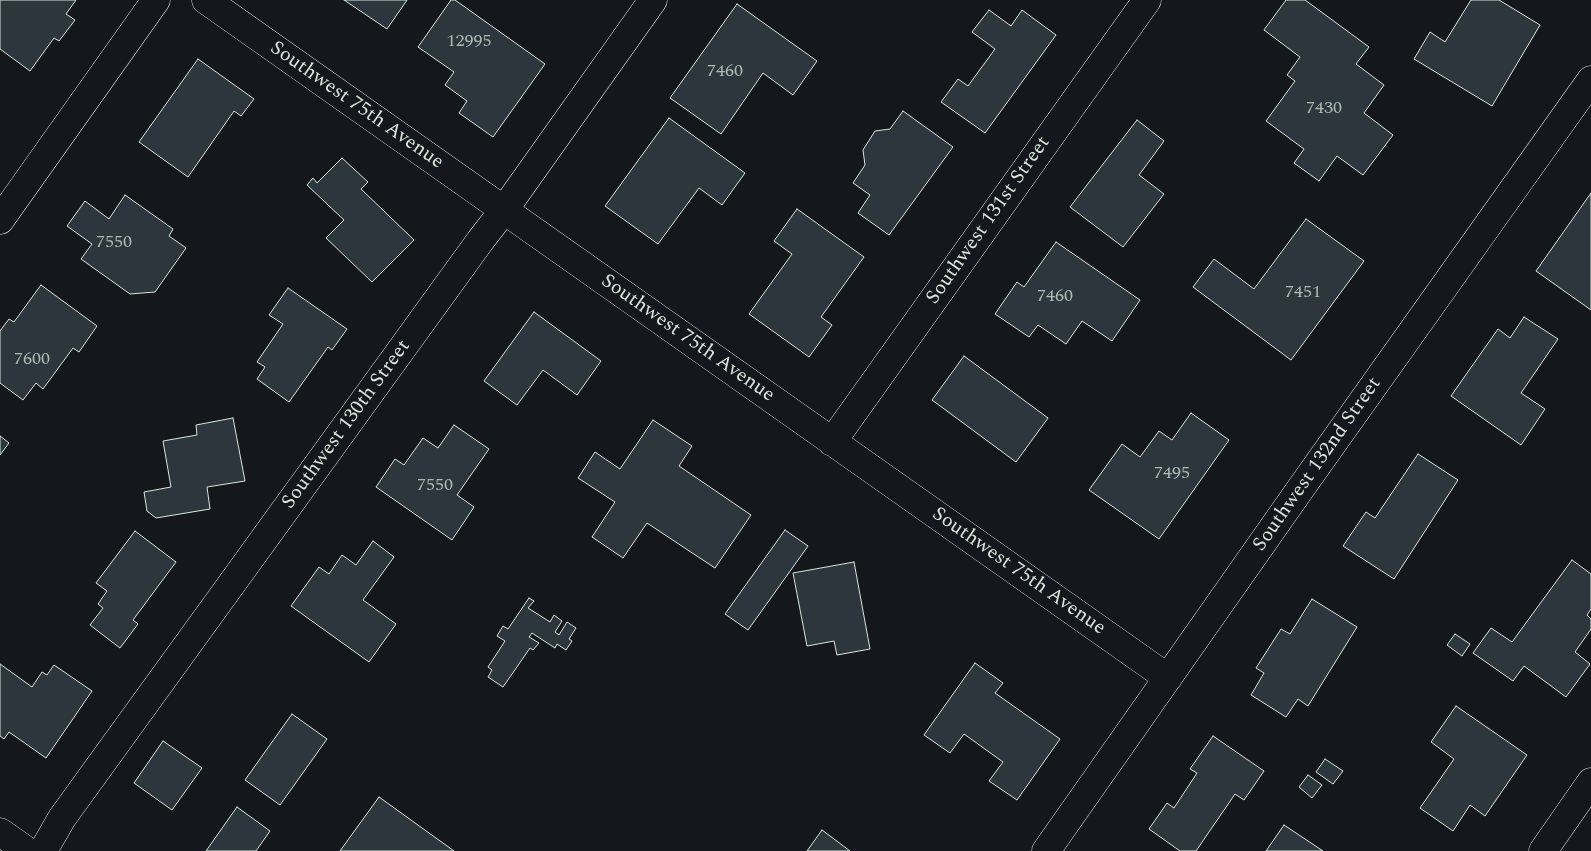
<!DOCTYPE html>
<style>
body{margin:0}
canvas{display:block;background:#14181c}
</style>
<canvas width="1591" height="851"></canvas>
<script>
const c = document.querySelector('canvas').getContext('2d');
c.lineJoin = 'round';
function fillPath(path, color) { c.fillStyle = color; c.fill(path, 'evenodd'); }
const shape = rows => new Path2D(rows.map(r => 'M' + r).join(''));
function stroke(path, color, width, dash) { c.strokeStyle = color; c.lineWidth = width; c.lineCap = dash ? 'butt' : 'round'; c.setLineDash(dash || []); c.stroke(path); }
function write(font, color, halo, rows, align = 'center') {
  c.font = font + ' Spectral,serif'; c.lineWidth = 4; c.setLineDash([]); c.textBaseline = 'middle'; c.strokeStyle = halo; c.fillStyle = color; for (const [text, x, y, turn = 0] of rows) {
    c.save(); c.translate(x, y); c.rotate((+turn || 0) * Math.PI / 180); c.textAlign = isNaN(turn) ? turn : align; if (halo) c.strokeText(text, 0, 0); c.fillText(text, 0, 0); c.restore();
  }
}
const building = shape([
 [0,0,76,0,66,14,75,20,59,41,54,38,30,71,0,49,0,0],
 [344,0,407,0,387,29,344,0],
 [451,0,455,0,545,64,493,137,459,113,467,101,445,85,454,72,418,47,451,0],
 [1286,0,1305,0,1369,47,1356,64,1384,85,1364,113,1393,135,1363,175,1337,156,1319,181,1294,163,1304,149,1266,121,1295,81,1287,75,1300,57,1264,30,1286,0],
 [1471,0,1499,0,1540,25,1492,106,1414,59,1430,32,1445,42,1471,0],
 [737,4,817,61,793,95,763,73,721,134,670,98,737,4],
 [989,10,1011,26,1022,10,1056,35,985,133,941,102,958,79,968,86,995,49,972,32,989,10],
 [198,59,254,99,241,116,234,111,188,177,139,142,198,59],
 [903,111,953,147,889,235,858,213,870,195,853,183,865,165,863,150,875,131,890,129,903,111],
 [669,118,745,173,722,205,699,188,658,244,605,206,669,118],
 [1137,120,1164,141,1139,175,1164,194,1123,247,1070,207,1137,120],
 [342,158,368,182,361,189,414,240,372,282,326,238,344,220,307,185,313,178,317,183,342,158],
 [1591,193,1591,310,1536,271,1591,193],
 [125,195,173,229,169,236,186,248,155,292,130,294,81,259,92,244,67,226,85,201,109,219,125,195],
 [797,209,864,257,821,317,832,325,809,357,749,314,792,254,774,241,797,209],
 [1306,219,1364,261,1291,360,1193,287,1214,259,1254,289,1306,219],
 [1056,242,1140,300,1112,341,1082,321,1066,344,1038,325,1029,337,995,314,1017,282,1024,287,1056,242],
 [41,285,97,326,79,352,73,348,43,389,36,383,23,400,0,383,0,331,9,319,14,322,41,285],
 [288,288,347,329,332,350,328,347,289,402,257,379,265,367,257,362,283,324,269,315,288,288],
 [534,312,601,361,577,395,543,370,517,405,484,381,534,312],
 [1524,317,1558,339,1521,393,1545,409,1521,445,1451,396,1498,329,1510,338,1524,317],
 [964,356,1048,418,1016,462,932,400,964,356],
 [1191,413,1229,440,1159,539,1089,490,1122,444,1140,457,1159,431,1172,440,1191,413],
 [233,418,245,481,207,487,210,509,156,518,147,511,144,492,171,487,163,441,197,435,196,425,233,418],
 [653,420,692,446,679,466,751,515,715,568,647,523,623,558,592,537,615,502,578,478,595,452,620,469,653,420],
 [454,425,489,449,457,495,474,507,452,540,376,487,395,459,404,465,423,438,438,448,454,425],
 [0,436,9,443,0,455,0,436],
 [1418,454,1458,480,1394,579,1343,546,1366,512,1375,518,1418,454],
 [785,530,808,546,748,630,725,614,785,530],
 [135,531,176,562,133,620,138,624,120,648,90,625,103,608,98,604,107,591,96,583,135,531],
 [373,541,394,557,363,600,396,624,369,662,291,606,319,567,329,574,342,555,356,565,373,541],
 [1572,560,1591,574,1591,609,1587,615,1591,619,1591,629,1575,652,1590,664,1566,697,1524,666,1513,681,1473,653,1491,628,1512,642,1572,560],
 [854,562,870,649,837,655,834,641,807,646,793,573,854,562],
 [529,598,534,601,528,608,550,622,554,615,562,621,555,632,559,635,567,622,576,628,569,639,572,641,566,650,557,644,555,648,532,633,529,637,539,643,533,650,530,648,503,687,488,677,492,670,488,667,505,641,497,636,503,626,508,629,529,598],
 [1312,599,1357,627,1308,706,1298,699,1286,717,1251,695,1264,673,1256,668,1281,629,1290,634,1312,599],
 [1455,634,1470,644,1462,656,1447,645,1455,634],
 [975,663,1003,683,995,693,1060,739,1017,800,989,781,1003,762,964,734,950,753,924,735,975,663],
 [0,664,32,687,42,672,47,675,54,665,92,691,46,758,9,732,4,739,0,736,0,664],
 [1456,706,1527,755,1485,816,1470,805,1453,831,1420,808,1454,759,1431,742,1456,706],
 [292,714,327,739,280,805,245,780,292,714],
 [1213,736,1264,771,1244,800,1235,794,1196,851,1180,851,1149,829,1167,803,1174,808,1197,773,1190,769,1213,736],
 [163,741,202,768,172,810,134,783,163,741],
 [1325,759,1343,771,1333,784,1316,772,1325,759],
 [1308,775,1322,785,1312,798,1299,787,1308,775],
 [379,797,454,851,340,851,379,797],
 [237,807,270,831,256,851,206,851,237,807],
 [1284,825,1323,851,1266,851,1284,825],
 [822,830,850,851,807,851,822,830]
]);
const minor = shape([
 [206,0,1168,678],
 [0,220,156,0],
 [832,442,1147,0],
 [0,832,27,851],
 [43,851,62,818,480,241,504,210,653,0],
 [1046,851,1301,488,1591,80],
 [1543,851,1591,782]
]);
const numberNames = [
 ["12995",469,42],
 ["7460",725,72],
 ["7430",1324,109],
 ["7550",114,243],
 ["7451",1303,293],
 ["7460",1055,297],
 ["7600",32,360],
 ["7495",1172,474],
 ["7550",435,486]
];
const streetNames = [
 ["Southwest 75th Avenue",356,106,35],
 ["Southwest 131st Street",989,221,-55],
 ["Southwest 75th Avenue",687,339,35],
 ["Southwest 130th Street",347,425,-54],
 ["Southwest 132nd Street",1318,465,-55],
 ["Southwest 75th Avenue",1018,572,35]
];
fillPath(building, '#2c363c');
stroke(building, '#d8e6dc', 1);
stroke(minor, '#d8e6dc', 29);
stroke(minor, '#14181c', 28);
write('18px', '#adbab4', null, numberNames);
write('20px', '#d8e6dc', '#14181c', streetNames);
</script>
